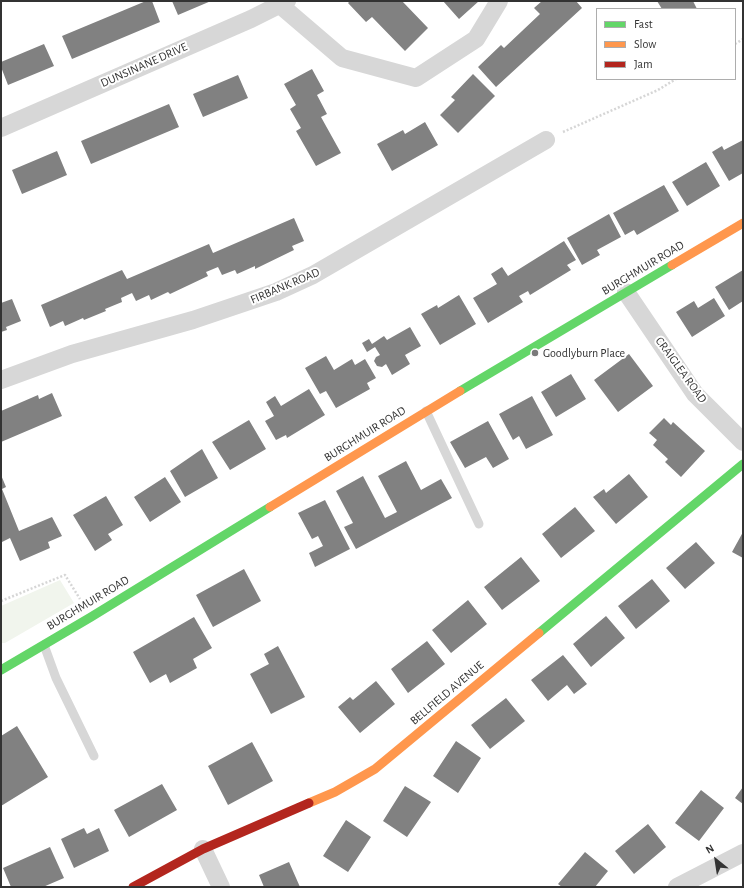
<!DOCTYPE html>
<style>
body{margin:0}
#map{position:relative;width:744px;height:888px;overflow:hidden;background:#fff;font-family:"Alegreya Sans",sans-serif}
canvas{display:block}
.frame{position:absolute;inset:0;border:2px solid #333;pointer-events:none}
.legend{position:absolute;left:596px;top:8px;width:140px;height:72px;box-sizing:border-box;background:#fff;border:1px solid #adadad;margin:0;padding:5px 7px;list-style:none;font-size:12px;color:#333}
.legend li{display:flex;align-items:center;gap:8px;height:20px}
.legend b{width:20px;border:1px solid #adadad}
.north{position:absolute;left:696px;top:840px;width:40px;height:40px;-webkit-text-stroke:3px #fff;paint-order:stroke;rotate:330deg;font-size:11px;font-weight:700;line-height:16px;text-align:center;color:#333}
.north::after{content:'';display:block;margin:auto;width:14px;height:18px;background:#333;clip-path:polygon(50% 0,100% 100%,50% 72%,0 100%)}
</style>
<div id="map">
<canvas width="744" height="888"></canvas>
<div class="frame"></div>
<ul class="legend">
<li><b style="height:5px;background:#63d668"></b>Fast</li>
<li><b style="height:5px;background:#ff974d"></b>Slow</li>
<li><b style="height:5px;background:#b3261e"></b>Jam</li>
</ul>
<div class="north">N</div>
</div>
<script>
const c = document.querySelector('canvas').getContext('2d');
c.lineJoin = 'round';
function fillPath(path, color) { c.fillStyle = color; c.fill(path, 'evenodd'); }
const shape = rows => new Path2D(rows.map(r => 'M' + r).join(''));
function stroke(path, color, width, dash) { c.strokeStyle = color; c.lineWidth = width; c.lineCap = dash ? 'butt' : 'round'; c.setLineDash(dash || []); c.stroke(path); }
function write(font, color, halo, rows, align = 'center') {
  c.font = font + ' "Alegreya Sans",sans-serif'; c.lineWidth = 4; c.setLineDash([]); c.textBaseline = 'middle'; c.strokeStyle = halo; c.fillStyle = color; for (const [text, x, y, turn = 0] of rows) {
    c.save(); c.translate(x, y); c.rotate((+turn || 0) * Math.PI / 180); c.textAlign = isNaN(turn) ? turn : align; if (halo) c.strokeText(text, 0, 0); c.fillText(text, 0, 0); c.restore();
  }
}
const green = shape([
 [60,580,74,603,5,643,1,643,1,606]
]);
const building = shape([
 [146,1,152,1,160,22,72,59,62,36],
 [172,1,211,1,178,15],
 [350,1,402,1,428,28,405,51,372,17,366,22,348,3],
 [443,1,479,1,459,19],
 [542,1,576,1,582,8,496,87,478,67,501,45,504,48,540,14,534,8],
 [657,1,693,1,697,9,662,9],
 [44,44,54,66,8,85,1,67,1,62],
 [312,69,324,91,317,95,327,114,321,117,341,153,316,166,296,131,301,128,290,109,296,105,284,84],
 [473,74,495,96,458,133,440,115,455,100,451,97],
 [238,75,248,98,203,117,193,94],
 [169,104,179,127,91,164,81,141],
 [425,122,438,145,392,171,377,144,403,130,405,134],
 [743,140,743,173,729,181,712,152,722,146,724,150],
 [57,151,67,175,22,194,12,170],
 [706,162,720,186,687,206,672,182],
 [664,185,679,211,637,235,634,230,625,235,613,213],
 [609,214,621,237,597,250,600,255,582,265,567,238],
 [294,218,304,241,292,246,294,250,255,269,255,266,237,274,235,270,222,275,218,267,206,272,208,276,170,294,168,292,151,300,149,295,136,301,132,293,121,298,122,302,105,309,106,311,84,320,83,318,65,326,63,321,50,327,41,305,122,270,127,279,209,244,213,253],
 [564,241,576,260,567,265,571,270,530,295,528,291,519,296,523,302,488,323,473,298,497,284,491,274,502,267,508,276],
 [743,270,743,301,729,310,715,287],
 [459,295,476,324,440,345,421,314,437,305,438,308],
 [714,298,725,316,692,337,676,312,694,301,698,308],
 [12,299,21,321,6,327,7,330,1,332,1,303],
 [410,327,421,346,405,355,410,364,392,375,386,364,382,367,377,366,374,361,376,357,380,355,375,347,367,352,362,343,369,339,372,344,384,336,387,340],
 [629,354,653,386,618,412,594,380],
 [326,356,334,370,352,359,355,365,365,359,376,378,367,383,370,389,336,408,326,391,320,394,305,368],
 [571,374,586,399,556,417,541,392],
 [309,389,325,415,287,438,286,435,276,440,265,421,274,416,266,402,275,396,281,406],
 [52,393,62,416,1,442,1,411,38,395,39,399],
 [532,396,553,435,526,449,519,436,513,440,499,414],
 [664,418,671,425,673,422,705,451,681,477,665,462,668,459,653,445,657,440,649,433],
 [249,420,266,449,230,470,212,442],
 [488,421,509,459,493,468,486,457,465,468,450,442],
 [202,449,218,478,185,497,170,471],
 [406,461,421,490,441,479,452,498,356,549,344,527,353,523,336,491,363,476,385,518,397,512,378,476],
 [629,474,648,497,616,524,593,497,604,489,606,493],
 [1,475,6,487,2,489,19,531,52,517,62,536,48,542,50,548,20,561,10,538,2,542],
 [165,477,181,502,150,522,134,497],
 [106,496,123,525,108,534,112,540,95,551,73,515],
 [325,500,350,549,315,567,309,553,323,546,318,536,312,539,298,513],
 [575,507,595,531,561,558,542,534],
 [743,532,743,558,732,552],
 [696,542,715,563,685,589,666,568],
 [521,557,540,581,502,610,484,587],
 [244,569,261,601,213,627,196,595],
 [652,579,670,601,636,629,618,606],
 [468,600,487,624,451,653,432,630],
 [606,616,625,638,591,667,573,644],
 [194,617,212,648,193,659,197,668,170,683,166,674,150,683,133,652],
 [427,641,445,664,408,693,391,669],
 [278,646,305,697,271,714,250,674,269,664,264,654],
 [563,655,587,684,574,694,567,685,548,701,531,680],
 [376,681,395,704,360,733,338,707,350,697,353,700],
 [506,698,525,721,490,749,471,725],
 [17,726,48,777,1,806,1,736],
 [456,741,481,758,458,793,433,776],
 [252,742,273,781,228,805,208,766],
 [162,784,177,810,129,837,114,810],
 [405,786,431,802,407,837,383,821],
 [743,787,743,804,735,798],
 [701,790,724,808,699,841,675,823],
 [346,820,371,837,348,872,323,856],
 [648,824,666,847,634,874,615,851],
 [84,828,87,834,99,828,109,851,74,868,61,839],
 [50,847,64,878,43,887,11,887,3,868],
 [585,852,608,871,595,887,562,887,558,884],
 [289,862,300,887,264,887,259,875]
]);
const path = shape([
 [735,44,743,39],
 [563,132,658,90,676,79],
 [1,601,65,575,80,599]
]);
const lane = shape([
 [426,411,479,524],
 [44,645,56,678,94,756]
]);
const street = shape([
 [280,5,342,58,416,78,476,39,499,1],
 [1,128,251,19,287,1],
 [626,292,695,394,743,442],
 [1,380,72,354,193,320,276,292,313,275,546,140],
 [203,849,221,887],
 [677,887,743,853]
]);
const fast = shape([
 [460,391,672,265],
 [539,633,743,464],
 [1,670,91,617,270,507]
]);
const slow = shape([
 [672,265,743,223],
 [270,507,460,391],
 [309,803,335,792,375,769,539,633]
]);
const jam = shape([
 [133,887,203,849,309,803]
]);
const markers = [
 [535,353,4,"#7a7a7a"]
];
const streetNames = [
 ["DUNSINANE DRIVE",144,65,-24],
 ["BURGHMUIR ROAD",643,268,-31],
 ["FIRBANK ROAD",285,286,-23],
 ["CRAIGLEA ROAD",681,370,54],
 ["BURGHMUIR ROAD",365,434,-32],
 ["BURGHMUIR ROAD",88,603,-31],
 ["BELLFIELD AVENUE",447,693,-40]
];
const poiNames = [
 ["Goodlyburn Place",543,353]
];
fillPath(green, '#f1f5ed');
fillPath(building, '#818181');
stroke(path, '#d6d6d6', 2.5, [2, 2]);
stroke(lane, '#d7d7d7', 9);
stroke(street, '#d7d7d7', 18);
stroke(fast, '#63d668', 9);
stroke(slow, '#ff974d', 9);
stroke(jam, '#b3261e', 9);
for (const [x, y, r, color] of markers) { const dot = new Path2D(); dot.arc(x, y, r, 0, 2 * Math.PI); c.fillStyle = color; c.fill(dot); stroke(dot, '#fff', 1.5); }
write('12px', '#333', '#fff', streetNames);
write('12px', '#333', '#fff', poiNames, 'left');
</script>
